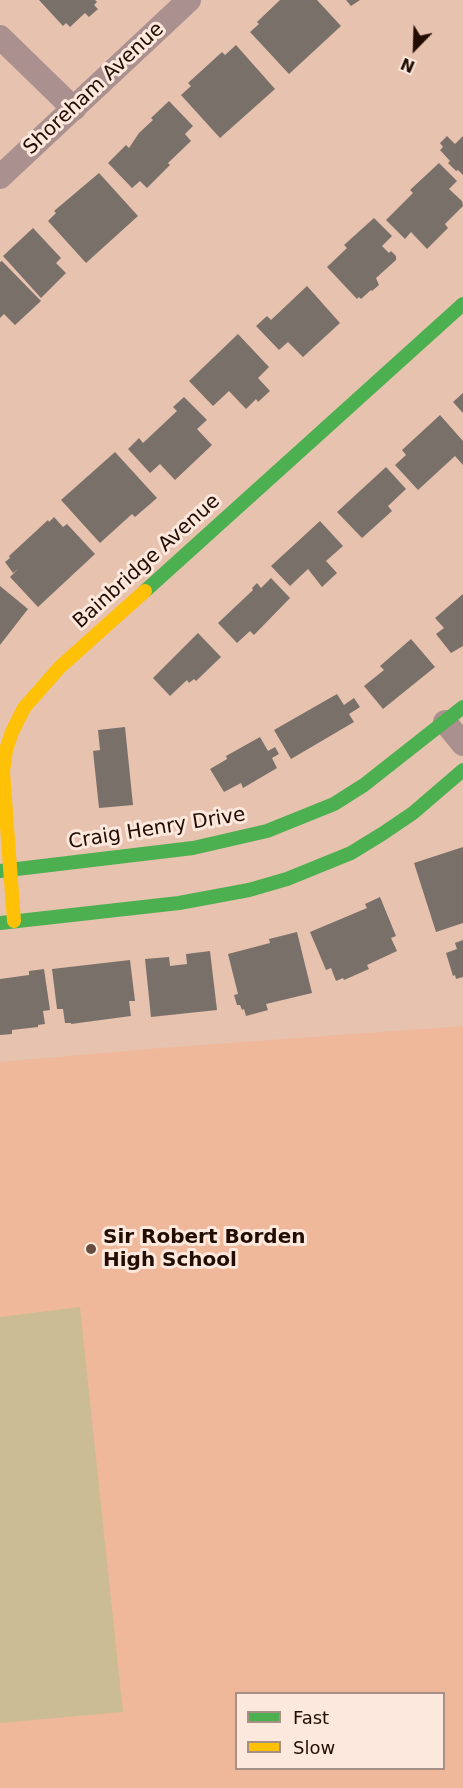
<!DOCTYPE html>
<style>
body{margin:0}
#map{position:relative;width:463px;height:1788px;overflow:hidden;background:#e6c2af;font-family:"DejaVu Sans",sans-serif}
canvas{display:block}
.legend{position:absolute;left:235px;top:1692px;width:210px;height:78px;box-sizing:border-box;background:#fde8dd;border:2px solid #a69085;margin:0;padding:8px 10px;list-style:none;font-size:18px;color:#230c02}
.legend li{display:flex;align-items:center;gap:12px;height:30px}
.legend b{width:30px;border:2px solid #a69085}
.north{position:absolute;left:385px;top:18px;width:60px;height:60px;-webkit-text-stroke:4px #fde8dd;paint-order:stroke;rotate:203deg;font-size:16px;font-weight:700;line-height:24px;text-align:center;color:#230c02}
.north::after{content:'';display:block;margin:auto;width:21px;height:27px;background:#230c02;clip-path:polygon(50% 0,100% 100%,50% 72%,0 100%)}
</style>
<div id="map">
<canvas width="463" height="1788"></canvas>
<ul class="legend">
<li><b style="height:8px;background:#4caf50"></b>Fast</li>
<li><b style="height:8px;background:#ffc107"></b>Slow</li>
</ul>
<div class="north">N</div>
</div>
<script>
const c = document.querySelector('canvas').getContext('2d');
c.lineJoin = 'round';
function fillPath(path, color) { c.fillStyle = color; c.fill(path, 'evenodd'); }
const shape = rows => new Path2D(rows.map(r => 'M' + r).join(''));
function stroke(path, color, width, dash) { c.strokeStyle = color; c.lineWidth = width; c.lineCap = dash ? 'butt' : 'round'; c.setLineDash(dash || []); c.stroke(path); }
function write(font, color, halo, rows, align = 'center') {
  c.font = font + ' "DejaVu Sans",sans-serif'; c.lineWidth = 6; c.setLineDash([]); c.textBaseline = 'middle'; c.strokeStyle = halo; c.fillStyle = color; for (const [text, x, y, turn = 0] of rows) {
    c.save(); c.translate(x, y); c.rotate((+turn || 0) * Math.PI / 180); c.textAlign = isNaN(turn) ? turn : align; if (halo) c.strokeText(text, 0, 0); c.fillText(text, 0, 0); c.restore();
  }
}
const built = shape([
 [463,1026,463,1788,0,1788,0,1062,160,1048],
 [237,1694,444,1694,444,1768,237,1768]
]);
const green = shape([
 [80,1307,123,1712,0,1723,0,1317]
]);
const building = shape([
 [39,0,95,0,97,2,94,5,98,9,89,17,85,13,70,27,66,23,63,26],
 [280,0,317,0,341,26,289,74,250,32,259,24,257,22],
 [346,0,360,0,351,6],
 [236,45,275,89,220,138,181,95,191,86,188,83,222,52,225,55],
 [169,101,193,126,185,134,191,141,168,163,170,165,147,188,140,181,132,188,108,163,126,145,129,148,139,133,153,120,151,118],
 [447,136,455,144,463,136,463,175,458,170,456,171,448,163,450,161,440,150,443,147,440,143],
 [439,163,457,181,449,189,462,201,463,206,445,224,448,228,427,249,411,232,405,239,386,220,413,193,410,190],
 [99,173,138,216,86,263,48,221,56,213,54,211],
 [374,218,392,236,382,246,389,253,391,251,396,256,396,260,376,278,379,285,372,291,371,290,361,299,359,297,357,299,327,267,347,248,344,245],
 [33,228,61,258,56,263,66,273,41,298,3,256],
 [2,261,41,301,15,325,4,314,0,318,0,262],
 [307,286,340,323,303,357,288,342,279,350,256,326,267,316,271,320],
 [238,334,269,367,258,378,270,391,258,402,256,399,246,409,229,391,213,406,189,381],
 [463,393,463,413,453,402],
 [184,397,207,420,197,429,212,445,175,480,160,464,150,473,128,449,139,438,143,443,177,411,173,407],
 [440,415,463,441,463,465,455,456,418,490,395,465,406,455,402,450],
 [115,452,157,498,135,517,132,514,100,543,61,500],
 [386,467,406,489,388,506,392,511,362,538,337,512],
 [54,517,63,527,67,524,95,554,38,607,10,577,18,569,13,573,5,562,10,558,9,556,48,520,49,522],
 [320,521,343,546,326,561,337,573,322,587,308,569,290,586,271,566],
 [271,578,290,598,254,635,250,631,237,643,218,623,253,590,252,588,257,583,261,588],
 [0,586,28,609,0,645],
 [463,594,463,646,451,653,436,634,444,628,435,618],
 [198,633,221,657,196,681,194,679,189,683,187,680,170,696,153,678],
 [411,639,435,667,383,709,364,686,384,670,380,666],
 [337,694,344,705,354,698,360,707,349,714,354,722,291,759,274,730],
 [125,727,133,805,99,808,93,751,100,750,98,730],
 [260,737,268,751,275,747,279,754,272,758,277,768,243,788,241,783,224,792,210,769,227,759,226,756],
 [463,847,463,923,436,932,414,863],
 [380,897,396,936,391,938,397,951,367,965,369,969,344,980,343,978,336,981,331,968,326,970,310,932,367,908,365,904],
 [297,932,312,993,266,1004,268,1010,246,1016,244,1009,242,1010,240,1005,237,1005,234,995,238,994,228,954,270,943,269,939],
 [463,940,463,977,456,979,455,975,453,976,446,953,457,949,455,943],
 [210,951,217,1010,151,1017,145,959,169,957,170,966,187,964,186,954],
 [130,960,135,1001,129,1001,131,1016,71,1024,71,1023,65,1023,63,1009,57,1009,52,969],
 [44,969,50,1010,43,1011,45,1024,38,1025,38,1027,12,1030,12,1034,0,1035,0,979,29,975,29,971]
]);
const street = shape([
 [0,37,74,109],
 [0,177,189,0],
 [445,722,463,744]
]);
const fast = shape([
 [145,591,463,304],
 [0,871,193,848,267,831,334,804,364,785,463,707],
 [0,923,179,903,249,890,287,879,351,853,382,834,413,813,463,770]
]);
const slow = shape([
 [14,921,3,772,6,750,12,732,24,708,60,667,145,591]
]);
const markers = [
 [91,1249,6,"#674c3f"]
];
const streetNames = [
 ["Shoreham Avenue",94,89,-43],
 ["Bainbridge Avenue",147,562,-42],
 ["Craig Henry Drive",157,829,-9]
];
const poiNames = [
 ["Sir Robert Borden",103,1238],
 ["High School",103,1261]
];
fillPath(built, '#f0b89a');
fillPath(green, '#ccbc94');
fillPath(building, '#7a706a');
stroke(street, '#aa908f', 24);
stroke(fast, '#4caf50', 14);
stroke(slow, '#ffc107', 14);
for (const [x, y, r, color] of markers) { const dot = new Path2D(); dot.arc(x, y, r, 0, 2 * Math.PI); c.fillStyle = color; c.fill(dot); stroke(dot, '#fde8dd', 2); }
write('20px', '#230c02', '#fde8dd', streetNames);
write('bold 20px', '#230c02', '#fde8dd', poiNames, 'left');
</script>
